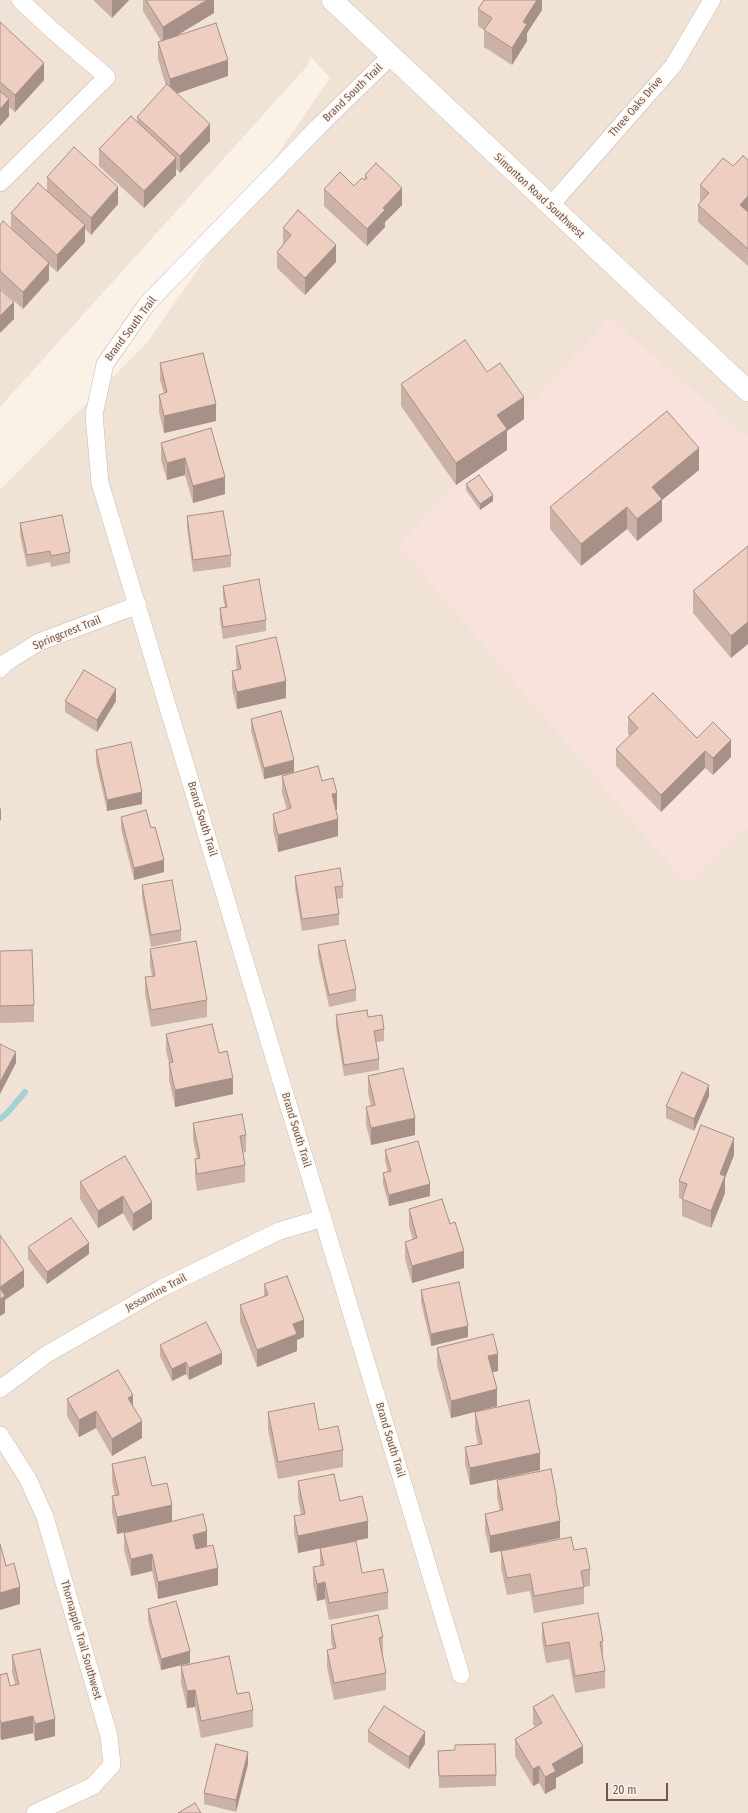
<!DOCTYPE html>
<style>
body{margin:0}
#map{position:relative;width:748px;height:1813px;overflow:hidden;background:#faf1e7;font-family:"Fira Sans Condensed",sans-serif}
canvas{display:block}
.scale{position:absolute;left:606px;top:1783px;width:62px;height:18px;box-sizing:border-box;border:2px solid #72574e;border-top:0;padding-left:5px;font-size:12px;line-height:14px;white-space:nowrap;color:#72574e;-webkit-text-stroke:3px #fdf5ed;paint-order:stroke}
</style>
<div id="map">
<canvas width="748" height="1813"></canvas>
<div class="scale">20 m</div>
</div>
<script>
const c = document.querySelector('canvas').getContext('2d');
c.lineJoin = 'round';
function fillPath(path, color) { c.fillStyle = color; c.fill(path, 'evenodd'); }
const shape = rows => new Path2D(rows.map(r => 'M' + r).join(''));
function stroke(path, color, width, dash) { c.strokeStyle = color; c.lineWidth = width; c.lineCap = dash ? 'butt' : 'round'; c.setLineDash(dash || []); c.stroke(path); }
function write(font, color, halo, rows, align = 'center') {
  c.font = font + ' "Fira Sans Condensed",sans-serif'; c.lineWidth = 3; c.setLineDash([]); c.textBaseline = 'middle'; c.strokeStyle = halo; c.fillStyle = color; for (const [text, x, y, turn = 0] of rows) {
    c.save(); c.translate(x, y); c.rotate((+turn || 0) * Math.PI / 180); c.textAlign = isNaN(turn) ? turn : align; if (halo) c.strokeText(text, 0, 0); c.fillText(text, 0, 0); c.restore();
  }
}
const residential = shape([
 [0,0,748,0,748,439,609,319,687,884,748,826,748,1813,0,1813,0,490,147,343,330,78,311,57,308,65,0,407]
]);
const commercial = shape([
 [609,319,748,439,748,826,687,885,399,545]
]);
const stream = shape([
 [0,1119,8,1112,25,1092]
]);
const minor = shape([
 [391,56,318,127,147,304,105,364,94,415,100,483,461,1675],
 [0,183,107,77,51,29,20,0],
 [550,206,673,66,712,0],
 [0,669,5,663,39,642,138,605],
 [0,1389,47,1354,162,1288,279,1231,323,1218],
 [0,1435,28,1479,45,1517,109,1736,112,1765,93,1786,35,1813]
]);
const tertiary = shape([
 [332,0,748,391]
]);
const wall = shape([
 [93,0,129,0,112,18],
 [143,0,214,0,214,13,174,37,228,76,177,93,210,141,180,173,176,169,176,175,144,208,99,166,99,149,137,122,137,117,166,86,158,59,158,42,161,41,143,11],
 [542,0,542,10,527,33,527,41,512,65,484,47,484,30,478,26,478,9],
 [0,22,44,80,15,112,9,107,9,116,0,126],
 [748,160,748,266,698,222,698,205,700,202,700,185,733,166],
 [365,175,402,205,385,222,385,227,367,246,324,206,324,189,354,186,365,180],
 [47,177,118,204,91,235,85,229,85,242,57,272,49,265,49,280,23,309,0,288,0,225,11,228,11,213,47,191],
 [283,228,336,262,305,295,277,268,277,252,283,245],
 [160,363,216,421,164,433,159,412,159,395,164,393,160,380],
 [487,372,524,419,507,431,507,450,456,485,401,406,401,384],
 [211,428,225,494,193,503,185,475,167,480,161,460,161,443],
 [699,470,662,500,662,521,637,541,627,529,581,566,550,529,550,507],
 [466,484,493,501,480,510,466,490],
 [187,516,231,555,231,567,193,572,187,528],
 [20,523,70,552,70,563,51,567,50,562,27,567,20,535],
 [748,546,731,658,693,613,693,591],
 [223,586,266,620,266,631,223,639,220,620,220,608,225,607,223,597],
 [236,646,286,698,237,709,232,688,232,671,237,670,236,663],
 [65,701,116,701,97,732,65,712],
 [628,717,697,738,731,757,713,775,705,768,661,812,616,766,616,749,630,736,628,734],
 [251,719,294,772,264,779,251,731],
 [96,750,142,804,107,811,96,762],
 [282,776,322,781,337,810,336,810,338,836,278,852,273,830,273,814,287,810,282,793],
 [121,817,151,828,164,872,134,880,121,829],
 [295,876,343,886,343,898,337,899,339,914,339,925,302,931,295,887],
 [142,885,181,930,181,941,151,947,142,897],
 [318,945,356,989,356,1001,329,1007,318,956],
 [150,949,207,1000,207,1017,151,1027,145,994,145,977,152,976,150,966],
 [0,951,34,1005,34,1022,0,1023],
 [336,1015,368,1017,384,1029,384,1041,376,1042,379,1059,379,1070,344,1076,336,1027],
 [166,1034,219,1053,233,1094,175,1107,169,1080,169,1063,166,1051],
 [368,1076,415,1135,371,1145,366,1124,366,1107,371,1106,368,1093],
 [709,1096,694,1131,666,1118,666,1106],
 [193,1123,246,1135,246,1152,243,1153,245,1165,245,1182,197,1191,195,1176,195,1159,197,1158,193,1140],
 [385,1150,430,1196,389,1206,383,1184,383,1173,388,1172,385,1161],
 [734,1155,725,1178,725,1193,711,1228,682,1216,682,1199,679,1198,679,1181],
 [125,1156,152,1219,133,1231,123,1213,98,1228,80,1199,80,1182],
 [409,1209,450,1224,464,1268,412,1283,405,1259,405,1242,413,1240,409,1226],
 [28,1247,89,1254,47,1284,28,1259],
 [264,1284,304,1337,297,1340,297,1351,257,1367,240,1322,240,1305,264,1297],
 [421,1290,468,1337,431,1346,421,1302],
 [160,1345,222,1364,189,1380,186,1374,172,1381,160,1356],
 [437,1348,498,1371,492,1372,497,1406,476,1411,540,1470,470,1485,465,1464,465,1447,478,1445,475,1429,475,1412,451,1418,437,1365],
 [67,1399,133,1407,142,1438,112,1456,96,1428,79,1437,67,1416],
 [268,1412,319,1430,343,1450,343,1467,278,1479,268,1429],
 [112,1464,152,1486,172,1521,207,1546,218,1585,158,1599,152,1571,131,1576,124,1550,124,1533,159,1524,117,1534,112,1513,112,1496,115,1496,112,1481],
 [497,1480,557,1507,560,1538,501,1551,574,1550,590,1569,590,1586,584,1587,584,1604,534,1613,530,1591,507,1595,501,1568,501,1551,490,1553,485,1531,485,1514,500,1511,497,1497],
 [298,1481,340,1501,368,1538,328,1547,388,1592,388,1609,329,1620,325,1599,317,1601,313,1584,313,1567,320,1566,320,1548,298,1553,294,1533,294,1516,301,1515,298,1498],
 [148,1609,190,1663,161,1670,148,1621],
 [542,1623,603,1641,603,1658,605,1671,605,1688,575,1693,569,1659,546,1663,542,1640],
 [331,1625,383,1637,383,1654,382,1654,386,1673,386,1690,334,1700,327,1667,327,1650,333,1649,331,1642],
 [12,1655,55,1736,35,1741,33,1733,1,1740,0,1737,0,1675,10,1686,15,1684,12,1672],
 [181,1666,253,1710,253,1727,201,1738,195,1707,187,1708,181,1683],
 [533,1707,583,1763,556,1778,556,1788,545,1794,539,1783,533,1786,515,1756,515,1739,535,1727,533,1724],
 [368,1731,425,1744,409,1769,368,1742],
 [438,1751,496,1775,496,1786,439,1788],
 [248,1764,236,1812,204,1804,204,1793]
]);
const shadedWall = shape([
 [113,0,129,0,112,18,112,1],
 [207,0,214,0,214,13,163,44,163,27],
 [537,0,542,0,542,10,527,33,527,41,512,65,512,48,523,22],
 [228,60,228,76,170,96,170,79],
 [44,63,44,80,15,112,15,95],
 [9,99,9,116,0,126,0,109],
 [210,124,210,141,180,173,180,156],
 [176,158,176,175,144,208,144,191],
 [118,187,118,204,91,235,91,218],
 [402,188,402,205,385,222,385,227,367,246,367,229,383,208],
 [748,196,748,213,740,205],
 [85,225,85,242,57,272,57,255],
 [336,245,336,262,305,295,305,278],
 [49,263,49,280,23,309,23,292],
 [14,302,14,319,0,333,0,316],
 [524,397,524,419,507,431,507,450,456,485,456,463,497,415],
 [216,404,216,421,164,433,164,416],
 [699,448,699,470,662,500,662,521,637,541,637,519,652,487],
 [185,458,185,475,167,480,167,463],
 [225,477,225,494,193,503,193,486],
 [493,495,493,501,480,510,480,504],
 [627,507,627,529,581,566,581,544],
 [748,622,748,644,731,658,731,636],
 [286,681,286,698,237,709,237,692],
 [116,689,116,701,97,732,97,720],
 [731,740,731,757,713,775,713,758],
 [705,751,705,768,661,812,661,795],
 [294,760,294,772,264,779,264,768],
 [142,792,142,804,107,811,107,800],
 [337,793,337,810,332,811,332,794],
 [1,808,1,820,0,821,0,809],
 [338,819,338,836,278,852,278,835],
 [164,860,164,872,134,880,134,868],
 [16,1052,16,1063,0,1094,0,1082],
 [233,1078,233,1094,175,1107,175,1090],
 [709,1085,709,1096,694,1131,694,1119],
 [415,1118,415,1135,371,1145,371,1128],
 [734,1138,734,1155,725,1178,725,1193,711,1228,711,1211,720,1174],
 [430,1184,430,1196,389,1206,389,1195],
 [123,1196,123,1213,98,1228,98,1211],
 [152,1202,152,1219,133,1231,133,1214],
 [89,1243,89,1254,47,1284,47,1272],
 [464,1251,464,1268,412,1283,412,1266],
 [24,1270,24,1287,5,1300,5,1313,0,1316,0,1287],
 [304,1320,304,1337,297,1340,297,1351,257,1367,257,1350,293,1324],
 [468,1326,468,1337,431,1346,431,1334],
 [222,1353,222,1364,189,1380,189,1368],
 [498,1354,498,1371,488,1373,488,1356],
 [186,1362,186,1374,172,1381,172,1369],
 [497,1389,497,1406,451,1418,451,1401],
 [133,1395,133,1412,128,1398],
 [96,1411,96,1428,79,1437,79,1420],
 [142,1421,142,1438,112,1456,112,1439],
 [540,1453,540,1470,470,1485,470,1468],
 [172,1505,172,1522,117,1534,117,1517],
 [368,1521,368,1538,298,1553,298,1536],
 [560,1521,560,1538,490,1553,490,1536],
 [207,1531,207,1548,193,1552,193,1535],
 [152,1554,152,1571,131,1576,131,1559],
 [218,1568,218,1585,158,1599,158,1582],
 [325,1582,325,1599,317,1601,317,1584],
 [20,1587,20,1604,0,1610,0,1593],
 [190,1651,190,1663,161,1670,161,1659],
 [195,1690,195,1707,187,1708,187,1691],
 [33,1716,33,1733,1,1740,1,1723],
 [55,1719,55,1736,35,1741,35,1724],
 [425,1732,425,1744,409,1769,409,1757],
 [583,1746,583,1763,556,1778,556,1788,545,1794,545,1777,552,1764],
 [248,1752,248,1764,236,1812,236,1800],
 [539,1766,539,1783,533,1786,533,1769]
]);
const building = shape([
 [146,0,207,0,163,27,146,0],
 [484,0,537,0,523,22,527,24,512,48,484,30,492,18,478,9,484,0],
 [0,22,44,63,15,95,0,82,0,22],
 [216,23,228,60,170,79,158,42,216,23],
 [167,84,210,124,180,156,137,117,167,84],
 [0,91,9,99,0,109,0,91],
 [131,116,176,158,144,191,99,149,131,116],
 [74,147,118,187,91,218,47,177,74,147],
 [743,156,748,160,748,196,740,205,748,212,748,249,698,205,709,193,700,185,723,158,733,166,743,156],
 [376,163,402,188,383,208,385,210,367,229,324,189,340,172,354,186,362,178,365,180,367,178,365,175,376,163],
 [38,183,85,225,57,255,11,213,38,183],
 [298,210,336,245,305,278,277,252,291,235,283,228,298,210],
 [3,221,49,263,23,292,0,271,0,225,3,221],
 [0,289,14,302,0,316,0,289],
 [465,340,487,372,500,363,524,397,497,415,507,429,456,463,401,384,465,340],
 [203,353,216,404,164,416,159,395,167,392,160,363,203,353],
 [667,411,699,448,652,487,662,499,637,519,627,507,581,544,550,507,667,411],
 [211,428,225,477,193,486,185,458,167,463,161,443,211,428],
 [479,475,493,495,480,504,466,484,479,475],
 [223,511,231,555,193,560,187,516,223,511],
 [62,515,70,552,51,556,50,551,27,555,20,523,62,515],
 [748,546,748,622,731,636,693,591,748,546],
 [259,579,266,620,223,627,220,608,227,607,223,586,259,579],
 [276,637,286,681,237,692,232,671,241,669,236,646,276,637],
 [84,670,116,689,97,720,65,701,84,670],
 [653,693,697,738,713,722,731,740,713,758,705,751,661,795,616,749,638,728,628,717,653,693],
 [281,711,294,760,264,768,251,719,281,711],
 [131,742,142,792,107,800,96,750,131,742],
 [318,766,322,781,333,778,337,793,332,794,338,819,278,835,273,814,291,808,282,776,318,766],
 [146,810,151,828,155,827,164,860,134,868,121,817,146,810],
 [340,868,343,886,335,887,339,914,302,919,295,876,340,868],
 [172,880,181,930,151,935,142,885,172,880],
 [345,940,356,989,329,995,318,945,345,940],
 [196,941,207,1000,151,1010,145,977,155,976,150,949,196,941],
 [32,950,34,1005,0,1006,0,951,32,950],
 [367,1010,368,1017,382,1015,384,1029,374,1031,379,1059,344,1065,336,1015,367,1010],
 [212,1024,219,1053,227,1051,233,1078,175,1090,169,1063,173,1062,166,1034,212,1024],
 [0,1044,16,1052,0,1082,0,1044],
 [403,1068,415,1118,371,1128,366,1107,375,1105,368,1076,403,1068],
 [682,1072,709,1085,694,1119,666,1106,682,1072],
 [242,1114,246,1135,240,1136,245,1165,197,1174,195,1159,200,1158,193,1123,242,1114],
 [701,1125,734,1138,720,1174,725,1176,711,1211,682,1199,687,1184,679,1181,701,1125],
 [418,1141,430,1184,389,1195,383,1173,391,1171,385,1150,418,1141],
 [125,1156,152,1202,133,1214,123,1196,98,1211,80,1182,125,1156],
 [442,1199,450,1224,455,1222,464,1251,412,1266,405,1242,417,1238,409,1209,442,1199],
 [71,1218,89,1243,47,1272,28,1247,71,1218],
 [0,1235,24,1270,0,1287,0,1235],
 [287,1276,304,1320,293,1324,297,1334,257,1350,240,1305,268,1295,264,1284,287,1276],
 [459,1282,468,1326,431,1334,421,1290,459,1282],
 [0,1288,5,1296,0,1299,0,1288],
 [206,1322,222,1353,189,1368,186,1362,172,1369,160,1345,206,1322],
 [493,1334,498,1354,488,1356,497,1389,451,1401,437,1348,493,1334],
 [118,1370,133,1395,128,1398,142,1421,112,1439,96,1411,79,1420,67,1399,118,1370],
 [529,1400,540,1453,470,1468,465,1447,482,1444,475,1412,529,1400],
 [314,1403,319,1430,338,1426,343,1450,278,1462,268,1412,314,1403],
 [145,1457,152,1486,167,1483,172,1505,117,1517,112,1496,119,1495,112,1464,145,1457],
 [551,1469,557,1500,556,1500,560,1521,490,1536,485,1514,503,1510,497,1480,551,1469],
 [334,1474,340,1501,362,1496,368,1521,298,1536,294,1516,305,1514,298,1481,334,1474],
 [203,1514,207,1531,193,1535,196,1549,213,1545,218,1568,158,1582,152,1554,131,1559,124,1533,203,1514],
 [571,1537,574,1550,586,1548,590,1569,581,1571,584,1587,534,1596,530,1574,507,1578,501,1551,571,1537],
 [356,1541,362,1573,383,1569,388,1592,329,1603,325,1582,317,1584,313,1567,324,1565,320,1548,356,1541],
 [0,1544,6,1566,14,1563,20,1587,0,1593,0,1544],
 [176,1601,190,1651,161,1659,148,1609,176,1601],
 [598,1613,603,1641,600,1642,605,1671,575,1676,569,1642,546,1646,542,1623,598,1613],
 [378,1615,383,1637,379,1638,386,1673,334,1683,327,1650,336,1648,331,1625,378,1615],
 [40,1649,55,1719,35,1724,33,1716,1,1723,0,1720,0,1675,7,1673,10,1686,19,1684,12,1655,40,1649],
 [229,1656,237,1694,249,1692,253,1710,201,1721,195,1690,187,1691,181,1666,229,1656],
 [553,1695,583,1746,552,1764,556,1771,545,1777,539,1766,533,1769,515,1739,542,1723,533,1707,553,1695],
 [384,1706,425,1732,409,1757,368,1731,384,1706],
 [216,1744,248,1752,236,1800,204,1793,216,1744],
 [495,1744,496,1775,439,1776,438,1751,455,1750,455,1745,495,1744],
 [195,1803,201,1813,178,1813,195,1803]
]);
const streetNames = [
 ["Brand South Trail",353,93,-44],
 ["Three Oaks Drive",636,107,-49],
 ["Simonton Road Southwest",539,196,43],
 ["Brand South Trail",131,329,-53],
 ["Springcrest Trail",67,633,-22],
 ["Brand South Trail",202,819,73],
 ["Brand South Trail",296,1130,73],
 ["Jessamine Trail",156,1293,-28],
 ["Brand South Trail",390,1440,73],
 ["Thornapple Trail Southwest",81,1640,74]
];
fillPath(residential, '#f1e2d6');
fillPath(commercial, '#fae2dc');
stroke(stream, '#a4d1d3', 6);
stroke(minor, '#ccb8ae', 18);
stroke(tertiary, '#ccb8ae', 22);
stroke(minor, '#fff', 17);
stroke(tertiary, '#fff', 21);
fillPath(wall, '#ccb1a6');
fillPath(shadedWall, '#a69087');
fillPath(building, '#edcec1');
stroke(building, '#a69087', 1);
write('11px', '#72574e', '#fdf5ed', streetNames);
</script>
